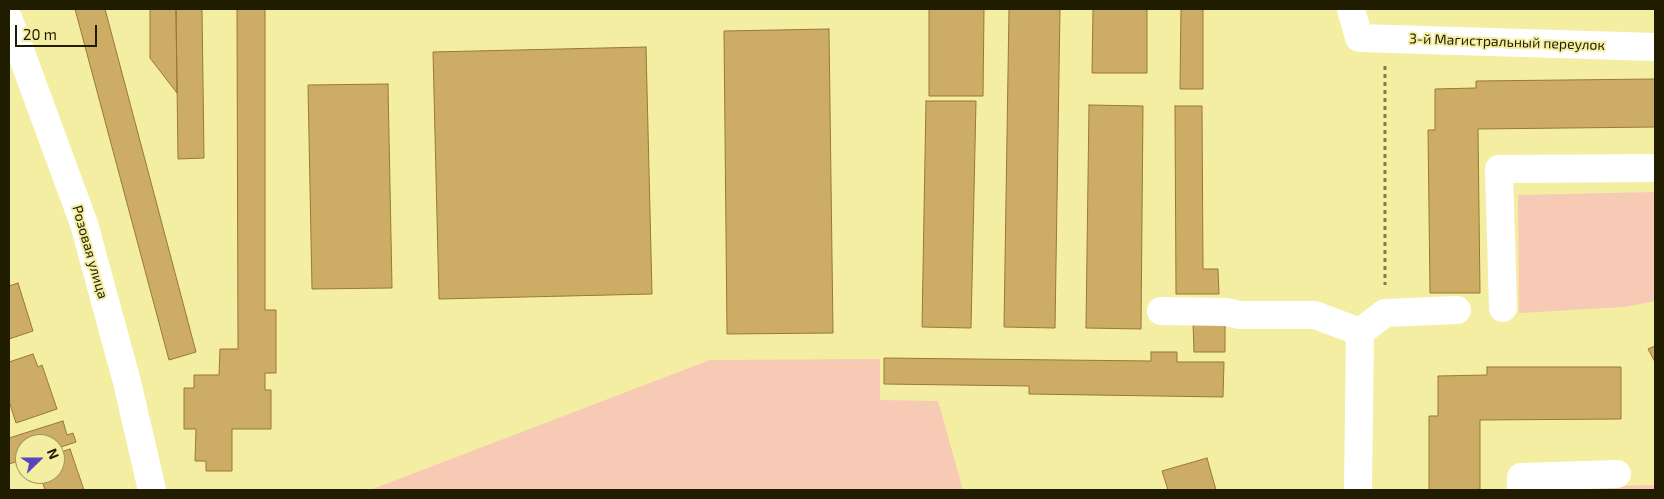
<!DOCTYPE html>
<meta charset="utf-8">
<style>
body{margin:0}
#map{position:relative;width:1664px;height:499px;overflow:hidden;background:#f3eea2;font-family:"Exo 2",sans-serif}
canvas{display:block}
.frame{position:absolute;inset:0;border:10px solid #1f1c00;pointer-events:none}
.north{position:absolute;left:15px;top:434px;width:50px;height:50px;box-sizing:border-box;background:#f3eea2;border:1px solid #9e9a61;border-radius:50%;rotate:68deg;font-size:14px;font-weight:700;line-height:20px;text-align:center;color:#1f1c00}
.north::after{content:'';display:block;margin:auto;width:18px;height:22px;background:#5946be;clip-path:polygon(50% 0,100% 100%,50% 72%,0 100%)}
.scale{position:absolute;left:15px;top:25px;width:82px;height:22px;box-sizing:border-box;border:2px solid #1f1c00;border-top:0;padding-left:6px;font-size:15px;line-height:18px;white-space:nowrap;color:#1f1c00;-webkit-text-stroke:4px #f3eea2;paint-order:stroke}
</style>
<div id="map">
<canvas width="1664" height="499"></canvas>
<div class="frame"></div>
<div class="north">N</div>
<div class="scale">20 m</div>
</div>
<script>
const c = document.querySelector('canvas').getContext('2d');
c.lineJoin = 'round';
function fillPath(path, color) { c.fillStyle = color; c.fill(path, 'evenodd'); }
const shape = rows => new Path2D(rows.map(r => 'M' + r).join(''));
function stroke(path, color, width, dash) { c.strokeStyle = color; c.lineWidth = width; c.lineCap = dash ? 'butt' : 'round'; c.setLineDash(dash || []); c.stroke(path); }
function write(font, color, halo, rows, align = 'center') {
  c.font = font + ' "Exo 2",sans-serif'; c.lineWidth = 4; c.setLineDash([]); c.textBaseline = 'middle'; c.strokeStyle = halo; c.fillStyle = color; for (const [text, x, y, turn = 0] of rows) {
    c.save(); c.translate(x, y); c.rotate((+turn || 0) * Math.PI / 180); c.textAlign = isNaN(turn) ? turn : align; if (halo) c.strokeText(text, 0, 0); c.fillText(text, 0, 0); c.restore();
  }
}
const green = shape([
 [1655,192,1655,301,1625,307,1519,313,1518,195],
 [880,359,880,400,938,401,963,490,370,490,710,360],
 [1655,485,1655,490,1530,490,1530,488]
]);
const building = shape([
 [75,9,105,9,196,352,169,360,75,9],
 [150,9,176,9,177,93,150,58,150,9],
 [176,9,202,9,204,158,178,159,176,9],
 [237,9,265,9,265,310,276,310,276,373,265,373,265,390,271,390,271,429,232,429,232,471,206,471,206,461,195,461,196,429,184,429,184,388,194,388,194,375,219,375,220,349,238,349,237,9],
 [929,9,984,9,983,96,929,96,929,9],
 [1009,9,1060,9,1055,328,1004,327,1009,9],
 [1093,9,1147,9,1147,73,1092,73,1093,9],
 [1181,9,1203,9,1203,89,1180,89,1181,9],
 [829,29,833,333,727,334,724,31,829,29],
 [646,47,652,294,439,299,433,52,646,47],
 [1655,79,1655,127,1478,129,1480,293,1430,293,1428,130,1435,130,1435,89,1476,88,1476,81,1655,79],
 [388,84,392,288,312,289,308,85,388,84],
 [926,101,976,101,971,328,922,327,926,101],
 [1089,105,1143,106,1141,329,1086,328,1089,105],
 [1175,106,1202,106,1203,269,1218,269,1219,294,1176,294,1175,106],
 [18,283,33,331,9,339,9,286,18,283],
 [1193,322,1225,322,1225,352,1194,352,1193,322],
 [1655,346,1655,362,1648,349,1655,346],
 [1151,352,1177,352,1177,362,1224,362,1223,397,1029,394,1029,386,884,384,884,358,1151,361,1151,352],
 [33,354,38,367,42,365,57,409,16,423,9,401,9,362,33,354],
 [1487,367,1621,367,1621,419,1480,420,1480,490,1429,490,1429,416,1438,416,1438,376,1487,375,1487,367],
 [63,421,67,435,73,433,76,442,55,449,55,444,25,444,25,459,9,464,9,438,63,421],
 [70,449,84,490,45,490,40,474,55,474,55,454,70,449],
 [1207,458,1216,490,1168,490,1162,471,1207,458]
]);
const path = shape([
 [1385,66,1385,285]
]);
const minor = shape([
 [1351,9,1359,38,1655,47],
 [9,20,84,224,127,382,152,490],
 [1503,308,1499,169,1655,168],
 [1161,311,1226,312,1240,315,1315,315,1360,332],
 [1360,332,1385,313,1457,310],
 [1358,490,1360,332],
 [1521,490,1521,477,1617,474]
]);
const streetNames = [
 ["3-й Магистральный переулок",1507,42,2],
 ["Розовая улица",90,252,74]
];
fillPath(green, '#f7cab6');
fillPath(building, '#cdac66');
stroke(building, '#987933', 1);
stroke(path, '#817d4b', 3, [4, 4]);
stroke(minor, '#fff', 28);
write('14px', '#1f1c00', '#f3eea2', streetNames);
</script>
